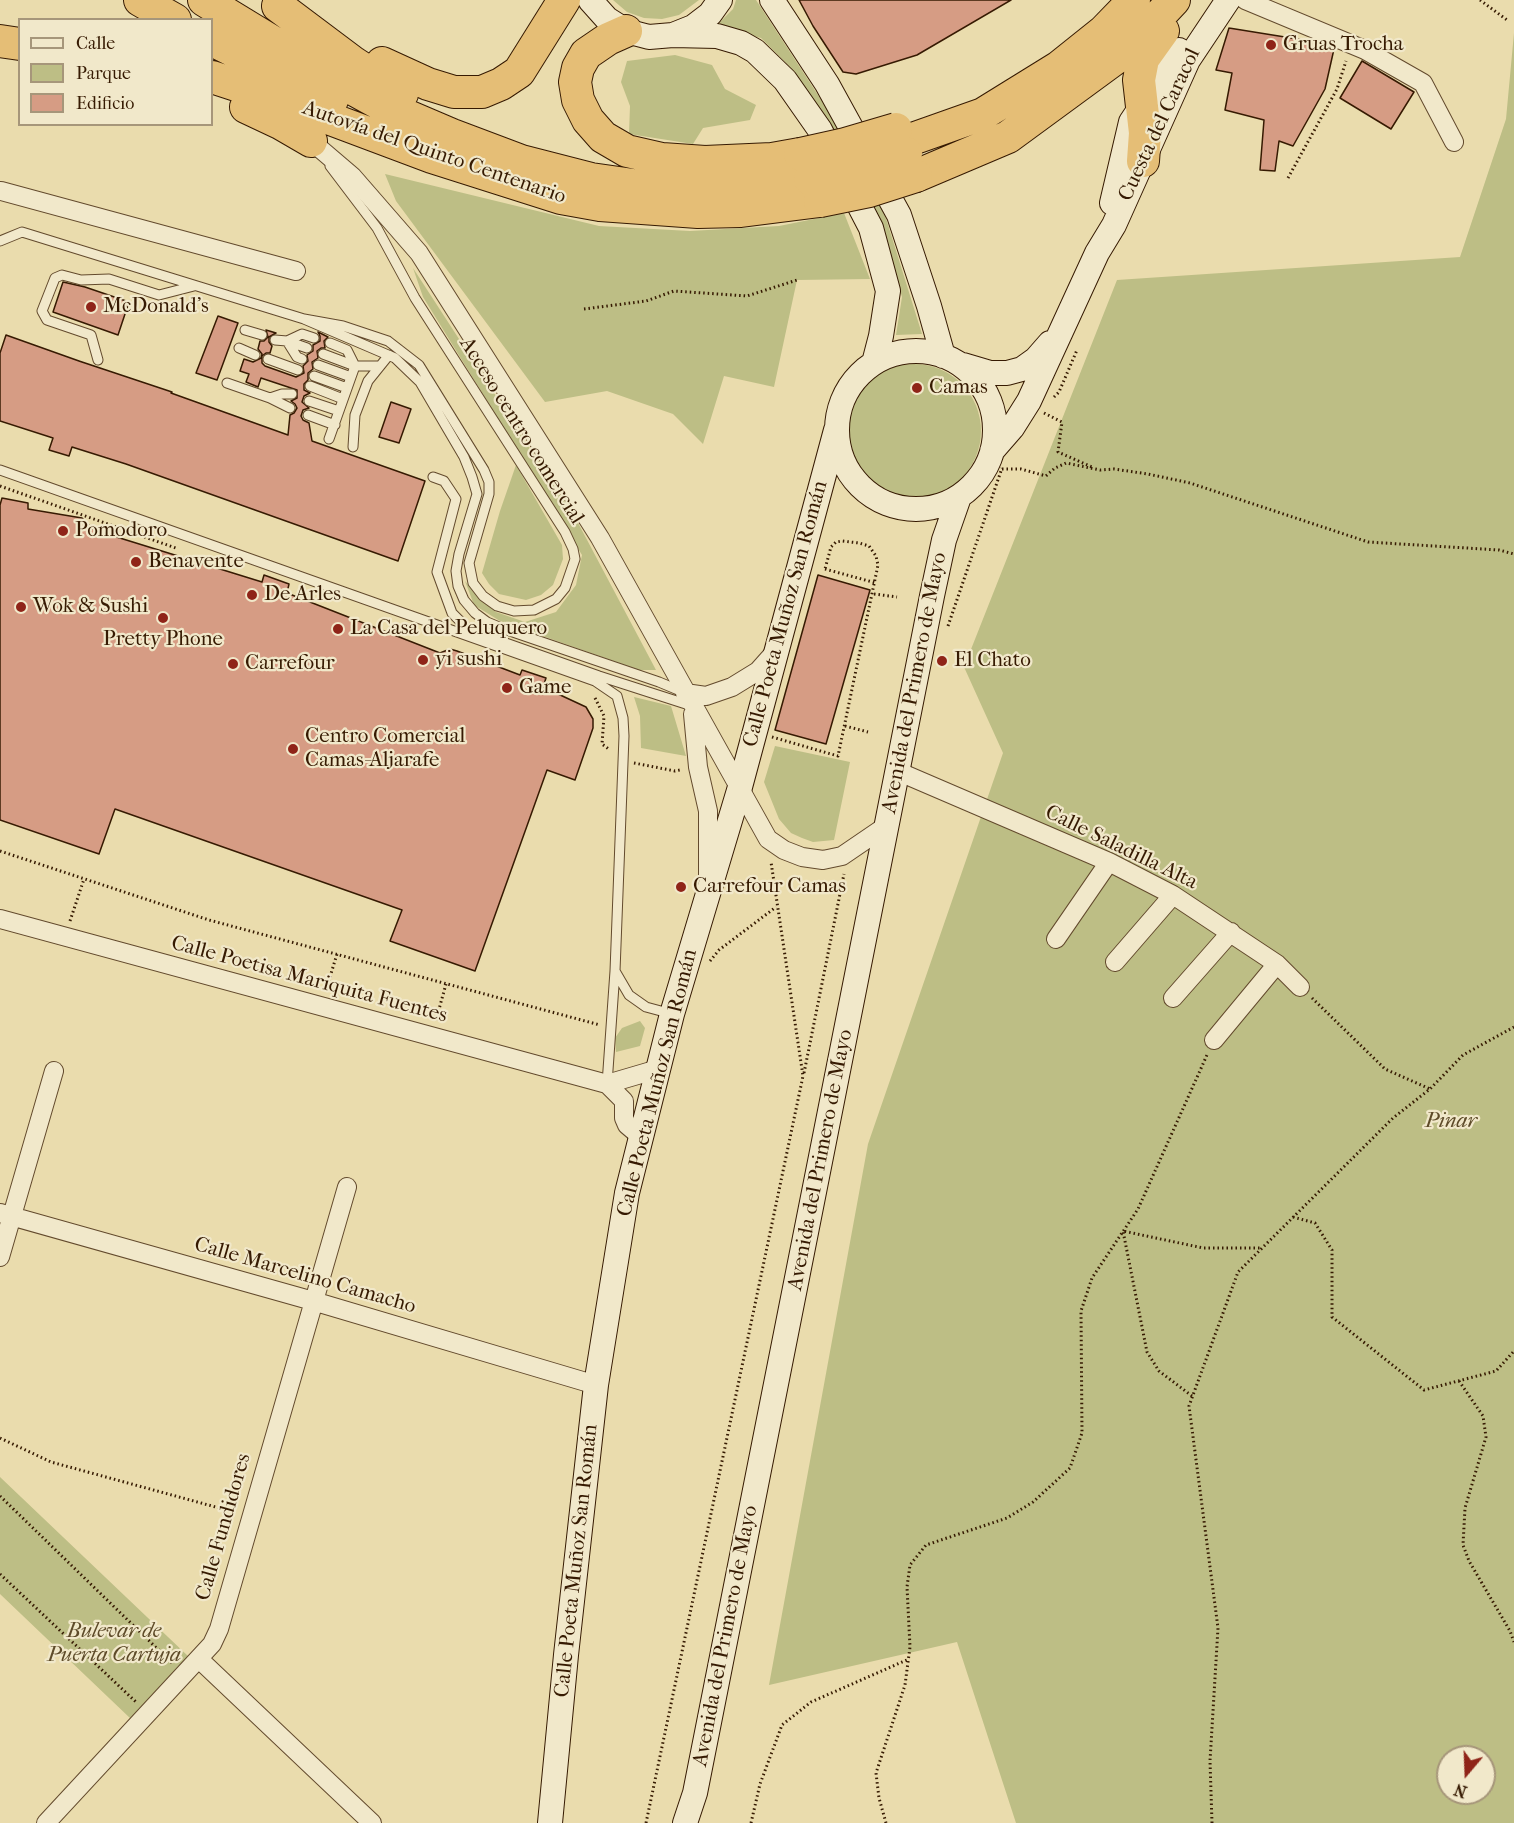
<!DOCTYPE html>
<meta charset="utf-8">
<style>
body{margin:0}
#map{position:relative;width:1514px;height:1823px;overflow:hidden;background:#eadcad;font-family:"IM FELL French Canon",serif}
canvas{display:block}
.legend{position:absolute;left:18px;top:18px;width:195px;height:108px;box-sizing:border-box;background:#f1e8ca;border:2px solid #a6967a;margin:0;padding:8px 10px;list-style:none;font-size:18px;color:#361a02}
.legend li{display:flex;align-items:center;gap:12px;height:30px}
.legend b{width:30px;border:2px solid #a6967a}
.north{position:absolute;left:1436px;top:1745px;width:60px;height:60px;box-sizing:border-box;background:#f1e8ca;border:2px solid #a6967a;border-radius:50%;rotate:199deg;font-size:16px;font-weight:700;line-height:24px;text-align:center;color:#361a02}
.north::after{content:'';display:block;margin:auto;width:21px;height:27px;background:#8f2418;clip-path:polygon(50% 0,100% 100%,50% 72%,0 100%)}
</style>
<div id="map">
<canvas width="1514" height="1823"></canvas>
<ul class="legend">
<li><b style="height:8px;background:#f1e8ca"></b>Calle</li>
<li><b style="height:16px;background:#bdbe85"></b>Parque</li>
<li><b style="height:16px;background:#d69c84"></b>Edificio</li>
</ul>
<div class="north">N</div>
</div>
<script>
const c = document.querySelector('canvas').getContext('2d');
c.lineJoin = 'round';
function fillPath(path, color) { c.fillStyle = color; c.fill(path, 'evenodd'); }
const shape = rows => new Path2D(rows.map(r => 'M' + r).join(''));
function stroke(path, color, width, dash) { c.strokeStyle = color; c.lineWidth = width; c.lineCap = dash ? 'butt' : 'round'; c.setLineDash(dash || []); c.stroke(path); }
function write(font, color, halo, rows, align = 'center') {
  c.font = font + ' "IM FELL French Canon",serif'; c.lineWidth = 4.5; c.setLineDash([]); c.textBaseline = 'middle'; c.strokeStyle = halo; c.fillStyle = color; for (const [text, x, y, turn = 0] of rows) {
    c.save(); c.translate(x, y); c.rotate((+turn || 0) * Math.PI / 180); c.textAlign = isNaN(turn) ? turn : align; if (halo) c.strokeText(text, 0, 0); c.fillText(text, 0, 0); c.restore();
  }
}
const green = shape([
 [613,0,699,0,679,15,662,19,644,18,627,12],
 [736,0,756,0,835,121,884,212,922,334,896,335,902,297,878,216,825,117,794,71,761,38,716,26,733,9],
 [1514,33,1514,1823,1016,1823,957,1642,769,1685,868,1144,1003,753,964,667,1117,280,1460,257,1506,119],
 [1448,1757,1484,1757,1484,1793,1448,1793],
 [675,55,712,65,725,89,756,105,750,120,703,128,693,144,629,134,630,106,621,82,627,61],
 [385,174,599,226,690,231,779,226,844,213,870,279,797,280,774,387,724,376,703,444,673,414,607,391,545,402,396,201],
 [413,268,577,521,656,670,639,670,500,621,474,605,465,581,480,599,496,612,525,622,556,612,576,585,582,555,423,297],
 '847 431a67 67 0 1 1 134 0a67 67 0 1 1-134 0Z',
 [516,465,562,545,563,559,553,585,541,595,526,600,499,594,489,584,482,573,500,511],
 [634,697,671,706,686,756,641,748,640,716],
 [775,746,850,762,834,840,813,842,802,838,791,833,779,819,764,782],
 [640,1021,645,1028,640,1046,616,1052,615,1038,622,1028],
 [0,1477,189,1657,131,1719,0,1594]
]);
const building = shape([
 [799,0,1011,0,917,55,856,74,843,72,813,26,799,0],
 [1229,28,1316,42,1334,49,1325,89,1293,146,1279,141,1275,171,1260,170,1264,120,1225,110,1232,73,1216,70,1229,28],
 [1362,61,1414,92,1391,129,1340,98,1362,61],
 [63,282,85,287,129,302,118,335,53,312,63,282],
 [218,316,238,323,217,380,196,373,218,316],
 [266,330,276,333,269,337,269,342,272,346,270,353,266,353,262,356,262,363,265,366,296,377,304,373,303,366,308,361,307,355,313,351,313,345,320,341,320,336,318,332,328,337,324,341,325,348,321,348,317,351,318,358,312,362,313,369,308,373,308,380,304,384,304,390,310,393,304,396,302,402,309,408,303,410,301,416,303,420,309,423,312,441,425,481,398,561,126,464,72,447,69,456,49,450,53,438,0,421,0,353,6,335,79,361,172,392,171,393,288,435,290,415,294,413,297,408,295,404,291,401,297,398,297,390,261,378,258,387,246,382,249,374,240,371,244,359,253,362,261,358,262,354,258,349,260,341,264,341,268,337,266,330],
 [391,402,411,409,399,443,379,437,391,402],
 [2,498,28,503,28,509,82,518,94,530,262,582,264,575,289,584,287,593,440,653,450,649,457,651,520,675,522,670,546,678,543,687,586,707,593,719,593,728,575,780,547,770,475,971,390,941,402,910,115,809,99,854,0,820,0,505,2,498],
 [818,575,870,590,826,744,775,730,818,575]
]);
const path = shape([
 [1480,0,1507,20],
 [1288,178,1337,89,1346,61],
 [584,309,646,301,674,291,747,296,797,280],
 [1054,397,1059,392,1077,350],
 [1044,413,1062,422,1058,452,1092,467],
 [1002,469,1021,469,1046,476,1055,468,1066,463,1100,470,1114,469,1148,474,1190,483,1368,542,1499,550,1514,554],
 [0,486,176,548],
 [825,569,876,583],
 [874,594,897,597],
 [948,626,1002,468],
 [595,698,604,716,602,744,610,750],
 [845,726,868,732],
 [772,737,838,756,878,565,876,556,869,546,859,543,842,541,836,542,831,547,825,569],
 [634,763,675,771,680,770],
 [0,851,209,920,600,1025],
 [70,921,84,879],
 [710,961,719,950,776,907],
 [326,990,337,954],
 [1312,998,1385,1069,1430,1089],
 [436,1020,446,984],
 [804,1073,844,874],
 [1293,1217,1315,1223,1332,1250,1332,1317,1424,1390,1496,1371,1514,1351],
 [1459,1381,1483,1416,1486,1437,1465,1508,1463,1545,1469,1561,1510,1631,1514,1642],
 [1192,1396,1159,1371,1147,1352,1123,1231,1203,1248,1261,1248],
 [0,1438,51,1462,234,1512],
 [0,1496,172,1663],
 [0,1574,136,1702],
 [646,1823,803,1076,771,862],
 [751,1823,760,1784,782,1725,811,1702,909,1659],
 [886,1823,879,1798,876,1773,905,1685,910,1647,907,1587,910,1565,926,1545,1007,1518,1033,1502,1070,1468,1082,1433,1081,1311,1092,1278,1138,1209,1207,1055],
 [1212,1823,1210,1761,1218,1628,1189,1406,1238,1272,1393,1118,1430,1089,1463,1055,1514,1027]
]);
const service = shape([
 [0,241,22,232,304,319,395,358,420,382,464,457,472,477,477,494,459,554,456,571,458,586,464,600,475,613,487,622,504,629,659,682,683,692],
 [304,319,343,326,388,341,419,365,484,470,489,482,489,494,469,563,473,583,483,596,497,606,514,611,534,610,556,599,565,588,575,559,573,549,565,532,415,298,377,228,330,166],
 [245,330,262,335],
 [275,340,287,341,302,334,314,338],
 [287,341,297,357,302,359],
 [287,341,307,348],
 [239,348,255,355],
 [323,354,355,366,380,366],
 [268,359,298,370],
 [98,360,91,335,47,320,42,311,55,278,62,275,81,280,109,279,159,295,194,286],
 [318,365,351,377],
 [314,376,347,388],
 [227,383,270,398,282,394,292,394],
 [310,386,343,399],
 [270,398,290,408],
 [309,401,339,411],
 [308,415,335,425],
 [329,439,355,366,347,350,330,343],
 [353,447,355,415,368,381,389,355],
 [0,470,595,681,617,696,623,718,624,736,615,971,607,1084],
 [433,477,444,481,456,499,437,572,452,613,469,630,599,676,692,706],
 [615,971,629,995,646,1007,672,1014]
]);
const minor = shape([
 [1245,0,1365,50,1423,83,1454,142],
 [311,141,352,176,419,253,600,538,768,839,784,850,802,857,823,860,842,856,886,826],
 [1,191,296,271],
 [685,693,706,696,732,687,758,671,774,653],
 [693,714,698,767,708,811,708,877],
 [897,771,1109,862,1173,895,1277,964,1300,987],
 [0,919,607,1084,624,1101,624,1118,627,1125,640,1136],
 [1056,939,1109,862],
 [1115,962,1173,895],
 [1173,998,1231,932],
 [1214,1040,1277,964],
 [607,1084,658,1069],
 [0,1213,313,1301,596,1385],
 [0,1257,54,1071],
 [200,1660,372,1823],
 [46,1823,212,1644,219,1629,347,1187]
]);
const secondary = shape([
 [590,0,607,19,626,31,649,37,673,35,693,27,710,14,720,0],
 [772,0,827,84,899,215,929,306,943,356],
 [673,35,717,36,741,43,755,51,785,80,820,130,871,228,888,291,881,336,874,363],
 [1112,203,1131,122,1179,50],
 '837 430a79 79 0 1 1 158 0a79 79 0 1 1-158 0Z',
 [963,365,990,373,1007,373,1022,369,1036,359,1050,343],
 [992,451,1012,428,1029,401,1097,253,1114,225,1188,60,1228,0],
 [550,1823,566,1655,596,1385,627,1193,672,1014,740,787,836,430],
 [685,1823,695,1793,932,596,944,540,959,497]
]);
const motorway = shape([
 [140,0,175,20],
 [204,0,322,72,384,106,452,135,521,161,591,179,654,188,748,188,810,179],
 [278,6,354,63,402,94],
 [626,31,608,39,586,54,578,68,575,82,578,100,588,120,603,137,627,151,662,159,705,162,772,159,800,154],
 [212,40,332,100],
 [0,41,20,44],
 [382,63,428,84,454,92,482,92,501,84,519,72,564,0],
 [212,77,264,94,432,157,561,198,600,205,698,212,741,211,820,201],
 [246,107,280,123,311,141],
 [901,143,983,114,1059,67,1104,31,1134,0],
 [1143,161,1145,133,1139,80,1143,59,1163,31],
 [916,176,1008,137,1128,49,1174,0]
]);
const motorwayBridge = shape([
 [800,154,845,144,896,129],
 [810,179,906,153],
 [820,201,869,191,916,176]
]);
const markers = [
 [1271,45,6,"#8f2418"],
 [91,307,6,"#8f2418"],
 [917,388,6,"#8f2418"],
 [63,531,6,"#8f2418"],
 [136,562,6,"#8f2418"],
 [252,595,6,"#8f2418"],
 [21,607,6,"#8f2418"],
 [163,618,6,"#8f2418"],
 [338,629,6,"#8f2418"],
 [423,660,6,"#8f2418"],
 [942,661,6,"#8f2418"],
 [233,664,6,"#8f2418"],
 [507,688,6,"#8f2418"],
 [293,749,6,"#8f2418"],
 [681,887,6,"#8f2418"]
];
const poiNames = [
 ["Gruas Trocha",1283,45],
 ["McDonald's",103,307],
 ["Camas",929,388],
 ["Pomodoro",75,531],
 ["Benavente",148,562],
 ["De Arles",264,595],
 ["Wok & Sushi",33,607],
 ["La Casa del Peluquero",350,629],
 ["Pretty Phone",163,640,"center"],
 ["yi sushi",435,660],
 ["El Chato",954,661],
 ["Carrefour",245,664],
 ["Game",519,688],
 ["Centro Comercial",305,737],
 ["Camas-Aljarafe",305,761],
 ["Carrefour Camas",693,887]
];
const streetNames = [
 ["Cuesta del Caracol",1160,125,-65],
 ["Autovía del Quinto Centenario",434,153,19],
 ["Acceso centro comercial",521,431,58],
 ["Calle Poeta Muñoz San Román",786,614,-75],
 ["Avenida del Primero de Mayo",915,683,-79],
 ["Calle Saladilla Alta",1121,848,26],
 ["Calle Poetisa Mariquita Fuentes",309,980,15],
 ["Calle Poeta Muñoz San Román",658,1083,-76],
 ["Avenida del Primero de Mayo",821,1160,-79],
 ["Calle Marcelino Camacho",305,1276,16],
 ["Calle Fundidores",224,1527,-74],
 ["Calle Poeta Muñoz San Román",577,1561,-84],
 ["Avenida del Primero de Mayo",726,1636,-79]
];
const parkNames = [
 ["Pinar",1451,1122],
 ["Bulevar de",114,1632],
 ["Puerta Cartuja",114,1656]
];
fillPath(green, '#bdbe85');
fillPath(building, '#d69c84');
stroke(building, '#361a02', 1.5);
stroke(service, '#634a2d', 11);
stroke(minor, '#634a2d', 20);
stroke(secondary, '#361a02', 26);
stroke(motorway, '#361a02', 34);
stroke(path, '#361a02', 3, [1.5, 3]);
stroke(service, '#f1e8ca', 9);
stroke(minor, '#f1e8ca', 18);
stroke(secondary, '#f1e8ca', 24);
stroke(motorway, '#e5be76', 32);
stroke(motorwayBridge, '#361a02', 34, []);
stroke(motorwayBridge, '#e5be76', 32);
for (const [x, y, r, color] of markers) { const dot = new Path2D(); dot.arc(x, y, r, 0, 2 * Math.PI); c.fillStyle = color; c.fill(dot); stroke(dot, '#f1e8ca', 2); }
write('21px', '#361a02', '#f1e8ca', poiNames, 'left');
write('21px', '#361a02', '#f1e8ca', streetNames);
write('italic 21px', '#5e4b29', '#f1e8ca', parkNames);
</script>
